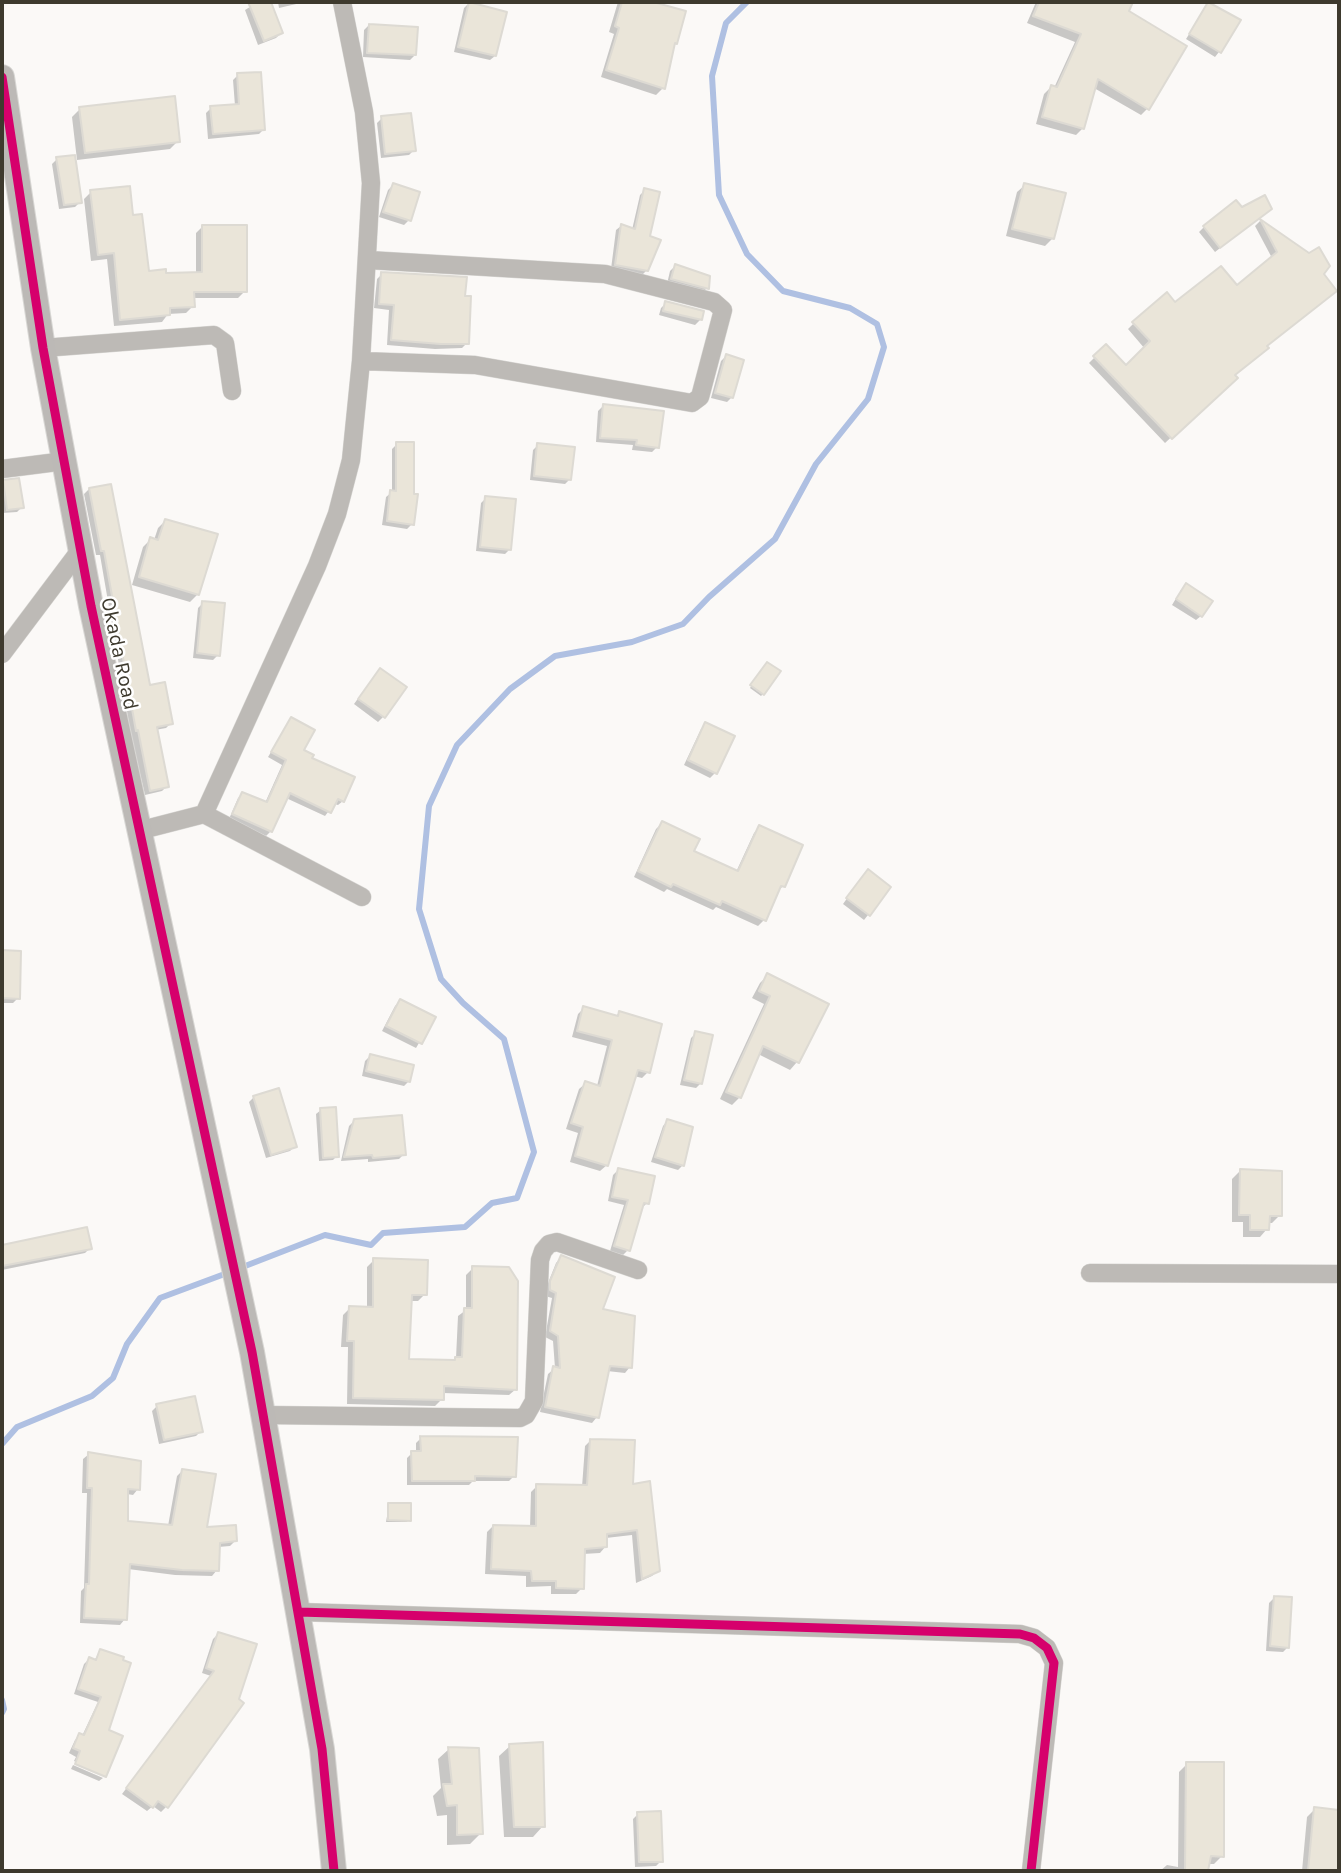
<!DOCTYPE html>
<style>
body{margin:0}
#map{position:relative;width:1341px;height:1873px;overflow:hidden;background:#fbf9f7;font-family:Karla,sans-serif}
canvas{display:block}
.frame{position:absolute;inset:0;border:4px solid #3e3a2e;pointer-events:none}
</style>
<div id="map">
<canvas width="1341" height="1873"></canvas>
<div class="frame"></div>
</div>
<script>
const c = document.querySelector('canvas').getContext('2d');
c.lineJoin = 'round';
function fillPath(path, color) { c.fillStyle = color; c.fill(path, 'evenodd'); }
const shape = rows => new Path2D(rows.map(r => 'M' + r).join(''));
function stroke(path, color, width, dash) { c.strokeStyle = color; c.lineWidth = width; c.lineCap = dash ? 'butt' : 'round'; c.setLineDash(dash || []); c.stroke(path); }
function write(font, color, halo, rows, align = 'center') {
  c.font = font + ' Karla,sans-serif'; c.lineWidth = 5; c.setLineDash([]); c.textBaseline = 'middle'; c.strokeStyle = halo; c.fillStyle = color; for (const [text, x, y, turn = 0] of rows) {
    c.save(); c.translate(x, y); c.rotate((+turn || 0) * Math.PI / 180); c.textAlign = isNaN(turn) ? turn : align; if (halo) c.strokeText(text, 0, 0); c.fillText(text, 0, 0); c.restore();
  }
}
const shadow = shape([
 [258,2,269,2,281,33,276,38,258,45,245,10],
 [278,2,305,2,279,8],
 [618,2,646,2,684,12,676,43,672,46,663,88,656,95,601,77,614,34,609,32],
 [1036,2,1083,2,1091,5,1093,2,1125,2,1130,4,1126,12,1148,108,1141,115,1094,88,1083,128,1076,135,1036,124,1044,94,1051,87,1054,88,1075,42,1027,23],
 [469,3,495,56,490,60,454,52,464,8],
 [1209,3,1219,52,1215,57,1186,39],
 [369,25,415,55,410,60,363,57,364,30],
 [238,75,264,129,259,134,208,139,206,113,211,108,235,106,233,80],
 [80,109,178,141,170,149,77,160,72,117],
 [382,118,414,150,409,155,381,158,377,123],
 [57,159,80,202,75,207,59,209,52,164],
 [393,185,409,220,404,225,379,217,388,190],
 [1025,185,1053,238,1045,246,1006,236,1017,192],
 [645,190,648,237,647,270,642,275,611,269,616,230,621,226,632,230,640,195],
 [91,192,132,217,147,273,196,274,196,233,203,226,245,291,238,298,193,298,193,306,186,313,168,314,162,322,114,326,107,259,91,261,84,199],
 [1265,213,1215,252,1199,232,1204,227],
 [1260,221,1309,255,1266,346,1233,376,1235,378,1165,443,1089,363,1106,346,1126,367,1145,349,1128,329,1134,323,1175,304,1237,288,1272,258,1255,226],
 [675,266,707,288,702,293,667,284,670,271],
 [382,274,463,297,467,343,462,348,435,349,387,345,389,310,374,308,377,279],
 [666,303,700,320,695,325,659,315,661,308],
 [726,356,732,397,727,402,711,398,721,361],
 [603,406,657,447,652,452,632,450,633,445,596,442,598,411],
 [397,444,412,524,407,529,382,525,386,497,392,492,392,449],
 [538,445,570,479,565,484,530,480,533,450],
 [3,482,22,507,17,512,2,513],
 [89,489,148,687,171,723,166,728,155,730,167,786,162,791,145,795,131,735,100,555,96,555,84,494],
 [486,498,510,549,505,554,476,551,481,503],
 [165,521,198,594,190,602,132,585,143,547,151,539,154,540,158,528],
 [1181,590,1201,616,1196,620,1172,605],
 [203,603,218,655,213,660,193,658,198,608],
 [765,666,763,694,761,696,750,688],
 [375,675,383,717,378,722,354,704],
 [291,719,302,751,343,801,338,805,334,804,325,816,286,798,271,831,266,836,229,819,238,798,243,794,265,803,282,765,268,757],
 [706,725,715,773,710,778,684,765,701,729],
 [662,823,691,852,736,872,754,833,760,827,783,886,777,892,764,920,758,926,716,907,713,910,667,889,664,892,634,877,656,829],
 [863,876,868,915,864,920,843,904],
 [2,952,19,952,18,998,13,1003,2,1003],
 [768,975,826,1005,797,1062,790,1070,758,1054,740,1097,732,1105,720,1099,764,1004,752,998,760,983],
 [400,1001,434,1018,416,1048,382,1031,395,1006],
 [584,1008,615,1017,619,1013,648,1072,642,1078,634,1076,607,1165,600,1171,570,1162,578,1133,566,1129,579,1089,586,1083,597,1086,607,1046,572,1037,578,1014],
 [696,1033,701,1083,696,1088,680,1085,691,1038],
 [370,1056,409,1081,404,1086,362,1076,365,1061],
 [254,1097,295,1146,290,1151,266,1158,249,1102],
 [321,1110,337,1156,333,1160,319,1161,316,1114],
 [354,1121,404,1154,399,1159,368,1162,368,1159,341,1161,349,1126],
 [667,1121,683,1165,678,1170,651,1162,663,1126],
 [618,1170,647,1203,642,1208,628,1250,623,1255,610,1251,624,1205,608,1201,613,1175],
 [1240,1171,1280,1215,1272,1223,1268,1223,1267,1229,1260,1237,1243,1237,1243,1222,1232,1222,1232,1179],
 [14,1245,90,1248,85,1253,2,1270,2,1247],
 [561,1257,601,1311,630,1367,625,1373,607,1371,597,1417,592,1423,540,1412,548,1374,555,1368,553,1341,545,1337,552,1298,545,1296,546,1288,556,1263],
 [374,1260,425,1294,418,1301,410,1301,407,1361,452,1362,456,1358,458,1316,466,1310,466,1275,473,1268,516,1389,509,1395,442,1393,442,1399,435,1406,347,1404,348,1347,341,1347,343,1315,350,1308,367,1309,367,1267],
 [157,1406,201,1431,196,1436,159,1444,152,1411],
 [421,1438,514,1476,509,1481,473,1481,469,1485,407,1485,407,1458,412,1453,416,1453,416,1443],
 [591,1440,658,1570,652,1576,636,1583,632,1535,606,1538,606,1546,600,1553,583,1554,582,1588,576,1594,551,1594,551,1586,526,1587,526,1576,485,1574,487,1532,493,1526,530,1528,531,1492,537,1486,582,1487,585,1446],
 [89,1454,138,1489,133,1495,127,1494,126,1523,168,1526,177,1476,183,1470,205,1529,236,1540,230,1546,218,1547,217,1570,212,1576,175,1575,128,1569,125,1619,120,1625,80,1623,81,1591,84,1588,87,1493,82,1493,83,1459],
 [389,1505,409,1520,407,1522,386,1522],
 [1274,1598,1288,1647,1283,1652,1266,1651,1269,1603],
 [218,1634,237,1700,242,1703,166,1807,161,1812,153,1806,147,1811,122,1794,211,1676,202,1673,213,1639],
 [100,1651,107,1731,104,1775,74,1761,76,1757,69,1753,75,1740,80,1735,82,1736,98,1702,74,1694,84,1664,89,1659,94,1661],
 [510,1746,543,1826,533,1837,504,1837,499,1756],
 [449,1749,481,1833,470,1844,447,1845,447,1815,437,1816,433,1796,441,1788,438,1759],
 [1187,1764,1222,1856,1214,1864,1208,1864,1207,1871,1160,1871,1167,1865,1178,1867,1179,1772],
 [73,1765,103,1778,99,1781,71,1769],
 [1315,1809,1339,1811,1339,1871,1302,1871,1307,1817],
 [638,1814,661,1861,656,1866,635,1867,633,1819]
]);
const stream = shape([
 [240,1268,325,1235,371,1245,383,1233,465,1227,492,1203,517,1198,534,1152,504,1039,463,1003,441,979,419,909,429,806,457,745,510,689,555,656,632,642,683,624,709,597,775,539,816,464,868,399,884,347,877,324,850,308,783,291,747,254,719,195,712,76,726,23,747,2],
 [2,1444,17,1427,92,1396,113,1378,127,1344,160,1298,230,1272],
 [2,1700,4,1709,2,1713]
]);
const building = shape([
 [248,2,271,2,283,33,264,41,248,2],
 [469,2,507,12,496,56,458,47,469,2],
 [622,2,653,2,686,11,677,44,675,43,665,89,606,70,619,28,615,26,622,2],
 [1039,2,1133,2,1129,11,1187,46,1149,110,1098,79,1084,129,1042,117,1051,85,1057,87,1081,34,1033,16,1039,2],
 [1208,2,1241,20,1221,53,1189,34,1208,2],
 [369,24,418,27,416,55,367,53,369,24],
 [261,72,265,130,213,134,210,106,239,104,237,73,261,72],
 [175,96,180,142,85,153,79,107,175,96],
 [411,113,416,151,385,154,381,116,411,113],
 [75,155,82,203,64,205,56,157,75,155],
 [393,183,420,192,411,221,383,212,393,183],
 [1024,183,1066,193,1054,239,1012,229,1024,183],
 [130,186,133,215,142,214,149,271,166,269,166,273,202,272,202,225,247,225,247,292,194,292,195,307,170,308,170,315,120,320,114,253,98,255,90,190,130,186],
 [644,188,660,192,650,236,661,240,648,271,615,265,621,224,635,229,644,188],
 [1265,195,1272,209,1220,248,1203,226,1236,200,1242,207,1265,195],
 [1260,219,1309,253,1319,247,1330,266,1324,274,1337,291,1267,346,1269,348,1235,375,1238,378,1172,439,1093,356,1106,344,1126,365,1150,341,1132,322,1167,292,1175,302,1221,266,1237,285,1277,252,1260,219],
 [675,264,710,276,709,289,671,279,675,264],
 [381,272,467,277,465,296,471,296,469,344,441,344,391,340,394,305,379,304,381,272],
 [665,301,704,311,702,320,663,311,665,301],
 [726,354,744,360,733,398,715,393,726,354],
 [603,404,664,411,659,448,636,445,637,440,600,438,603,404],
 [396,442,414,442,414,494,418,494,414,525,387,521,390,490,396,491,396,442],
 [537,443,575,447,571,480,534,476,537,443],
 [19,478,24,508,7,510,3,480,19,478],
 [111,484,150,685,165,682,173,724,157,727,169,787,150,791,138,730,136,731,104,551,101,551,89,488,111,484],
 [485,496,516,499,511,550,480,547,485,496],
 [165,519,218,534,199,595,139,577,150,537,158,540,165,519],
 [1186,583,1213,601,1202,617,1176,599,1186,583],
 [202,601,225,603,220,656,197,653,202,601],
 [767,662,781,671,764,695,750,685,767,662],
 [380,668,407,687,385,718,358,699,380,668],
 [291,717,315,730,304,750,314,755,312,758,355,777,344,802,338,799,331,813,290,793,272,832,232,814,242,792,267,802,286,760,271,752,291,717],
 [705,722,735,736,717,774,688,760,705,722],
 [662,821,700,839,694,851,738,871,759,825,803,845,785,887,781,886,766,921,722,901,720,905,673,884,671,887,638,871,662,821],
 [868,869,891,887,870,916,846,898,868,869],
 [2,950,21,951,20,999,2,998,2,950],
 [767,973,829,1004,799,1063,763,1046,741,1098,726,1092,770,996,759,991,767,973],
 [400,999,436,1017,422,1044,386,1026,400,999],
 [583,1006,618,1016,619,1011,662,1024,650,1073,638,1070,608,1166,575,1156,583,1127,571,1123,585,1081,600,1086,612,1040,577,1031,583,1006],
 [695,1031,713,1035,702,1084,684,1080,695,1031],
 [370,1054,414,1065,410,1082,366,1071,370,1054],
 [279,1088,297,1147,271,1155,253,1096,279,1088],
 [336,1107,339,1157,323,1158,320,1108,336,1107],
 [402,1115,406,1155,373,1158,372,1155,344,1157,354,1119,402,1115],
 [667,1119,693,1127,684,1166,655,1157,667,1119],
 [618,1168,655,1176,649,1204,644,1203,630,1251,614,1246,628,1200,612,1197,618,1168],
 [1240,1169,1282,1171,1282,1216,1270,1216,1269,1230,1250,1230,1250,1215,1239,1215,1240,1169],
 [87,1227,92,1249,2,1266,2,1245,87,1227],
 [561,1255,615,1277,603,1309,635,1316,632,1368,610,1366,599,1418,545,1407,553,1366,560,1368,558,1336,550,1331,556,1293,550,1290,550,1281,561,1255],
 [373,1258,428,1260,427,1295,412,1295,409,1359,455,1360,455,1357,462,1357,464,1308,472,1308,472,1266,509,1267,518,1281,517,1390,444,1386,444,1400,353,1398,354,1341,347,1341,349,1306,373,1307,373,1258],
 [195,1396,203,1432,164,1440,156,1404,195,1396],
 [420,1436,518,1437,516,1477,475,1476,475,1481,412,1481,411,1451,421,1451,420,1436],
 [590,1439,635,1440,633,1484,650,1481,660,1571,642,1579,637,1530,607,1534,607,1547,585,1549,584,1589,556,1588,556,1581,532,1581,531,1571,491,1569,493,1525,536,1526,536,1484,587,1485,590,1439],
 [88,1452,141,1461,140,1490,128,1489,128,1521,172,1525,182,1469,216,1474,207,1527,236,1525,237,1541,220,1543,219,1571,182,1570,130,1564,127,1620,84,1618,86,1584,89,1584,92,1488,87,1488,88,1452],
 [388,1503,411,1503,411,1521,388,1520,388,1503],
 [1274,1596,1292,1597,1289,1648,1270,1646,1274,1596],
 [218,1632,257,1644,239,1699,244,1703,168,1808,158,1801,153,1808,126,1788,214,1671,206,1668,218,1632],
 [100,1649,124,1657,123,1660,131,1663,109,1730,123,1736,106,1777,75,1764,80,1751,73,1748,79,1733,84,1735,101,1697,78,1689,89,1657,96,1660,100,1649],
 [543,1742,545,1827,514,1827,509,1744,543,1742],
 [448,1747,479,1748,483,1834,457,1835,457,1805,447,1806,443,1784,452,1784,448,1747],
 [1186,1762,1224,1762,1224,1857,1211,1856,1208,1871,1185,1871,1186,1762],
 [1314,1807,1339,1810,1339,1871,1308,1871,1314,1807],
 [661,1811,663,1862,639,1862,637,1812,661,1811]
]);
const street = shape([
 [43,348,214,335,225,343,232,391],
 [361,361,475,365,692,403,700,397,723,310,714,302,605,274,368,260],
 [2,469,65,461],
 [2,654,81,549],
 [204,814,362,897],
 [138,831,204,814,317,566,337,514,351,460,361,361,371,183,364,112,342,2],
 [1090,1273,1339,1274],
 [264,1415,520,1418,526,1415,534,1401,540,1260,543,1251,549,1244,557,1242,638,1270],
 [299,1612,1020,1634,1034,1638,1047,1648,1054,1663,1031,1871]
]);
const secondary = shape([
 [2,77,43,348,91,606,252,1352,322,1749,334,1871]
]);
const cycleway = shape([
 [2,77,43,348,91,606,252,1352,322,1749,334,1871],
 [299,1612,1020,1634,1034,1638,1047,1648,1054,1663,1031,1871]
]);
const streetNames = [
 ["Okada Road",119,654,78]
];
fillPath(shadow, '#0003');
stroke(stream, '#afc0e2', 6);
fillPath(building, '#eae5d9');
stroke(building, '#dddad3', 2);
stroke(street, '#d8d7d4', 19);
stroke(secondary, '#d8d7d4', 26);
stroke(street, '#bdbab6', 18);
stroke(secondary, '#bcb9b6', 24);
stroke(cycleway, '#d6006c', 9);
write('21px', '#3e3a2e', '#fff', streetNames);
</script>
